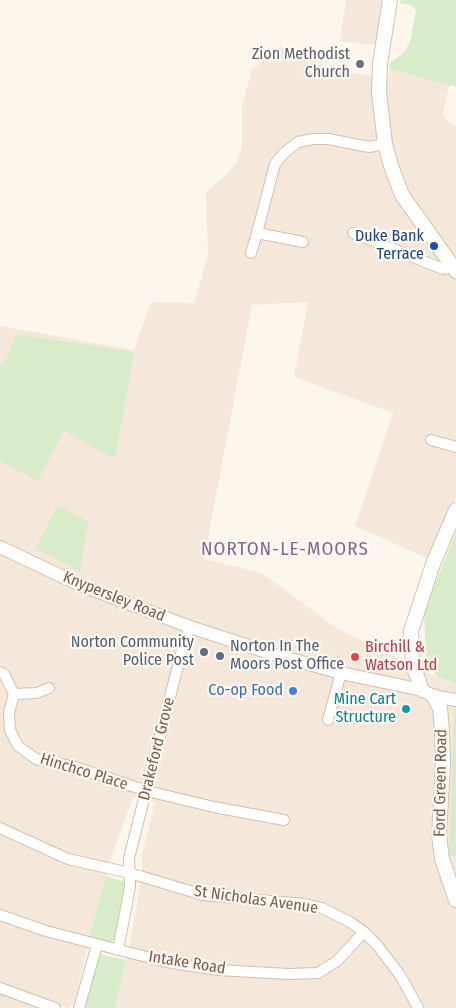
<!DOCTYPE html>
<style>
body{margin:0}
canvas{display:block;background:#fdf6ec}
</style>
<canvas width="456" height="1008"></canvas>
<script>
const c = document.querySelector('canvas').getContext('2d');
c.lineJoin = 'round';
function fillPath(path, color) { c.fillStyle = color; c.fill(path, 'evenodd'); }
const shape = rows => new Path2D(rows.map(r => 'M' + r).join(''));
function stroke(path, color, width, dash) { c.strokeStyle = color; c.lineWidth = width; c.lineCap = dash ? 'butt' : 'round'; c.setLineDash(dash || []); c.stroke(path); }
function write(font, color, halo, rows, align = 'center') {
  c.font = font + ' "Fira Sans Condensed",sans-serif'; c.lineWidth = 4.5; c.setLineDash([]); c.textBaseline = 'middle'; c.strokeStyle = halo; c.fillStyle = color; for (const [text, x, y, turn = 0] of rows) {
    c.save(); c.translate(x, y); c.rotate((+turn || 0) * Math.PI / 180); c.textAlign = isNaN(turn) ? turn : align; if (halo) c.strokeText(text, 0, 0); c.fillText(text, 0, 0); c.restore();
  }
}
const residential = shape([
 [346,0,384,0,377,45,340,41],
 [281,46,340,71,388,78,390,69,450,85,442,115,450,124,456,126,456,497,429,559,355,526,393,413,294,377,308,302,252,305,204,559,262,573,338,629,447,682,456,684,456,1008,115,1008,129,948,142,875,142,854,155,802,133,797,110,861,74,1002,68,1008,51,1003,49,1008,0,1008,0,326,134,350,151,302,194,303,208,256,206,192,226,175,237,162,242,146,242,106,252,70]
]);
const green = shape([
 [401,0,456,0,456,87,390,69,389,64,404,52,410,42,415,17,416,10,411,5,400,3],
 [17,334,134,352,115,459,64,431,38,481,0,461,0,364,4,364],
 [58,505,88,521,80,572,36,548],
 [456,533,456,684,437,677,426,660,424,611],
 [454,709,456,709,456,856,449,855],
 [106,876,122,881,127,885,118,932,114,940,110,942,90,936],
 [99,954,126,960,115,1008,83,1008]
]);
const minor = shape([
 [353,233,443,269,453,267],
 [303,242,257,233,275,164,284,153,298,142,313,139,328,139,369,147,385,144],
 [251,253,257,233],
 [431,440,456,447],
 [0,672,4,674,14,694,9,713,10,730,18,746,36,759,75,767,147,791,214,807,284,820],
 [14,694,37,693,49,688],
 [328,720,341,673],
 [0,828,68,859,130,873,203,895,305,904,322,908,350,922,364,932,377,945,400,975,418,1008],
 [0,915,46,931,166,962,218,970,288,974,318,973,337,961,364,932],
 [118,950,130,887,129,858,183,646,190,627],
 [0,988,55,1008],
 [79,1008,97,945]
]);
const tertiary = shape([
 [0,547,78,584,190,627,276,655,341,673,422,690,433,696,456,700]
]);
const secondary = shape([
 [390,0,380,64,379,92,385,144,391,166,402,195,456,271],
 [422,690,413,665,411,631,433,564,456,510],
 [433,696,440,708,442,731,443,763,439,835,442,859,456,900]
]);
const markers = [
 [360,64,5,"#6b7280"],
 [434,246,5,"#1a4fb4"],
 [204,652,5,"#5c6f8a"],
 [220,656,5,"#5c6f8a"],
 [355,657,5,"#e0444e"],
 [293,691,5,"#3f7fe0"],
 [406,709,5,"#0f9aa8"]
];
const worshipNames = [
 ["Zion Methodist",350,55],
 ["Church",350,73]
];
const transitNames = [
 ["Duke Bank",424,237],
 ["Terrace",424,255]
];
const streetNames = [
 ["Knypersley Road",114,597,22],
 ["Drakeford Grove",157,749,-76],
 ["Hinchco Place",84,772,17],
 ["Ford Green Road",441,783,-89],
 ["St Nicholas Avenue",256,900,8],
 ["Intake Road",187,963,9]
];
const serviceNames = [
 ["Norton Community",194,643],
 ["Police Post",194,661],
 ["Norton In The",230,647,"left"],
 ["Moors Post Office",230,665,"left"]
];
const healthNames = [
 ["Birchill &",365,648],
 ["Watson Ltd",365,666]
];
const shopNames = [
 ["Co-op Food",283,691]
];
const cultureNames = [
 ["Mine Cart",396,700],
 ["Structure",396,718]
];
const quarterNames = [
 ["NORTON-LE-MOORS",285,550]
];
fillPath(residential, '#f5e8da');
fillPath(green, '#d8ecc9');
stroke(minor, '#d1beb0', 12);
stroke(tertiary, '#d1beb0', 14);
stroke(secondary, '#d6c0b0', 16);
stroke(minor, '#fff', 10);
stroke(tertiary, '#fff', 12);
stroke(secondary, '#fff', 14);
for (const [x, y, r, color] of markers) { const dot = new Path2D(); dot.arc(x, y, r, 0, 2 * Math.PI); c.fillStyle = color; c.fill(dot); stroke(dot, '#fffaf3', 2); }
write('16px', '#5b616d', '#fffaf3', worshipNames, 'right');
write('16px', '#164399', '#fffaf3', transitNames, 'right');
write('16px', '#7a5c4d', '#fffaf3', streetNames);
write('16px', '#4e5e75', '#fffaf3', serviceNames, 'right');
write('16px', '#be3a42', '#fffaf3', healthNames, 'left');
write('16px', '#366cbe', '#fffaf3', shopNames, 'right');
write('16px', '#0d838f', '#fffaf3', cultureNames, 'right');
c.letterSpacing = '1px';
write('19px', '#846695', '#fffaf3', quarterNames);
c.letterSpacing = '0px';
</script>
